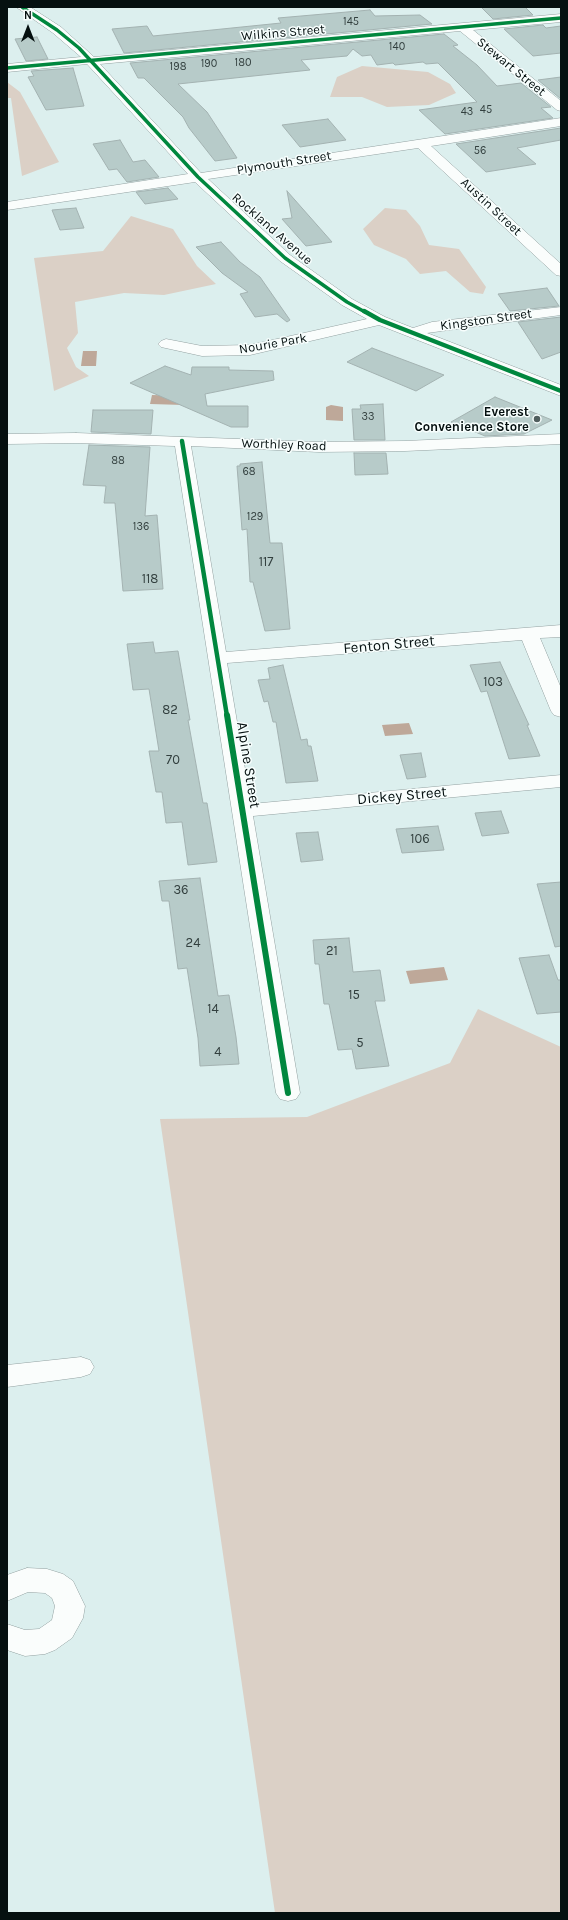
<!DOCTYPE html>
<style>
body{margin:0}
#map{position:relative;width:568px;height:1920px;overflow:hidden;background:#dcefee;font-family:Karla,sans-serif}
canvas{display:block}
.frame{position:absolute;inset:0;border:8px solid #051010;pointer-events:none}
.north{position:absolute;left:8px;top:8px;width:40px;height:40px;-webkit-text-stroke:3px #f7fefd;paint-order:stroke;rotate:0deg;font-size:11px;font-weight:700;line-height:16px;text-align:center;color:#051010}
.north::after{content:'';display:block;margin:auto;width:14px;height:18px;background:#051010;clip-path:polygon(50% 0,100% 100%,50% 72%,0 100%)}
</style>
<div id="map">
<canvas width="568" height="1920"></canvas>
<div class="frame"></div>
<div class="north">N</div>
</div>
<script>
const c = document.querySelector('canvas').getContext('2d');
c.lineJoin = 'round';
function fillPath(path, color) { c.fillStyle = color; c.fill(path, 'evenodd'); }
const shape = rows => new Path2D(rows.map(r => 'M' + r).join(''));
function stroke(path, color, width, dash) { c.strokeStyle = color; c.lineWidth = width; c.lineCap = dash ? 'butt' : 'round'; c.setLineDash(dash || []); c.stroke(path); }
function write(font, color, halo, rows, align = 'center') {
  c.font = font + ' Karla,sans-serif'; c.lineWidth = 3; c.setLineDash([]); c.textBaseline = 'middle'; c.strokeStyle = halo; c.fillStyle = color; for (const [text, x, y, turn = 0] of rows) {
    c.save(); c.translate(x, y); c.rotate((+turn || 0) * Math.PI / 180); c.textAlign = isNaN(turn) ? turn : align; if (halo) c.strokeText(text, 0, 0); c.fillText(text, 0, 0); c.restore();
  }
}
const green = shape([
 [362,66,428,72,450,84,456,93,429,105,387,107,362,97,330,97,337,77],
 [7,82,20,92,59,162,22,176,11,98,7,98],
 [385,208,406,210,420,226,429,245,459,249,486,287,483,294,470,292,446,271,420,274,406,259,374,245,363,229],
 [131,216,173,229,197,266,216,284,164,295,124,293,75,302,78,333,67,348,76,367,89,376,54,391,34,258,103,251],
 [478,1009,561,1047,561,1913,275,1913,160,1119,307,1117,450,1063]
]);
const water = shape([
 [83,351,97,351,96,366,81,366],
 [152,395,186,396,184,405,150,404],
 [331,405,343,407,343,421,326,420,326,407],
 [409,723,413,734,385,736,382,725],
 [444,967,448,980,410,984,406,971]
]);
const building = shape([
 [481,7,525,7,533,15,493,19,481,7],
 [370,10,375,16,420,15,432,24,124,53,112,29,147,26,153,36,281,23,278,18,370,10],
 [543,25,546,28,561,26,561,53,533,56,504,29,543,25],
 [444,34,458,45,453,46,477,65,497,86,521,83,551,107,541,108,553,118,445,134,419,110,477,102,438,63,426,64,423,62,395,65,393,63,377,65,371,55,362,56,353,49,347,56,301,60,310,70,178,84,207,112,237,158,215,161,189,128,183,117,144,78,138,78,130,63,444,34],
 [37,37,48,59,26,61,15,39,37,37],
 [73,68,84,106,46,110,28,77,34,76,31,71,73,68],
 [561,77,561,99,538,80,561,77],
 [328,119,346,140,300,147,282,125,328,119],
 [561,128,561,140,517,148,536,164,486,172,456,144,561,128],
 [120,140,133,162,145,160,159,177,127,182,117,169,109,170,93,144,120,140],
 [168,188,178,199,145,204,136,192,168,188],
 [287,191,332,242,306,246,282,219,292,218,287,191],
 [76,208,84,228,60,230,52,210,76,208],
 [221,242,240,262,260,277,290,320,287,322,277,314,255,317,240,294,248,292,222,273,196,247,221,242],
 [547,288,559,306,510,311,498,294,547,288],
 [561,317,561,352,542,359,518,322,561,317],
 [372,348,444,375,416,391,347,362,372,348],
 [165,366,191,375,192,367,229,367,229,370,273,371,274,380,205,394,207,406,248,406,248,427,231,427,130,383,165,366],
 [495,397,500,399,552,420,524,434,485,436,451,422,495,397],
 [383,404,385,440,354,440,352,409,361,409,360,405,383,404],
 [93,410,153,410,151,434,91,432,93,410],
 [89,445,150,447,145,516,157,515,163,589,123,591,115,503,104,503,106,486,83,485,89,445],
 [354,453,386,453,388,474,355,475,354,453],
 [262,462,270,543,282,543,290,629,265,631,253,582,250,582,247,529,242,530,237,466,240,466,240,464,262,462],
 [153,642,155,653,178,651,190,720,188,720,203,803,207,803,217,862,188,865,182,822,166,823,162,792,156,792,149,751,159,751,149,689,133,690,127,644,153,642],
 [500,662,529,725,527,725,540,756,509,759,487,691,481,692,470,665,500,662],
 [283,665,301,740,307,739,308,746,311,746,318,781,286,783,276,722,273,722,268,701,264,702,258,680,270,679,268,668,283,665],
 [421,753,426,777,407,779,400,755,421,753],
 [501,811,509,833,482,836,475,813,501,811],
 [438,826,444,850,402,853,396,829,438,826],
 [318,832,323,860,301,862,296,833,318,832],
 [200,878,218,996,229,995,236,1037,239,1064,200,1066,198,1038,187,968,178,969,169,901,162,901,159,881,200,878],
 [561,882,561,946,555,947,537,884,561,882],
 [349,938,353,972,380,970,385,1001,375,1001,389,1066,356,1069,352,1049,338,1050,329,1004,324,1004,319,964,315,964,313,940,349,938],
 [549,955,558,980,561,980,561,1012,537,1014,519,958,549,955]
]);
const minor = shape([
 [16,7,30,7,61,27,94,57,561,14,561,22,473,30,561,101,561,111,557,110,460,31,100,64,201,173,561,118,561,126,431,146,561,264,561,276,556,275,418,148,208,179,290,255,352,299,385,317,413,328,432,322,561,307,561,315,427,333,561,385,561,396,379,325,250,355,202,356,161,347,158,344,161,341,166,339,202,346,250,345,367,319,342,305,280,261,195,182,7,210,7,202,188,174,87,64,7,72,7,64,81,57,53,33,16,7],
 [76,433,319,442,405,441,561,434,561,444,405,451,319,452,191,446,226,652,561,625,561,637,540,638,561,688,561,717,554,715,551,711,522,640,227,663,251,804,561,775,561,787,253,816,300,1093,296,1099,288,1101,280,1099,276,1093,175,446,76,443,7,444,7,434,76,433],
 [81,1357,90,1360,94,1367,90,1374,81,1377,7,1387,7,1365,81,1357],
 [27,1568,47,1569,63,1574,73,1581,85,1606,83,1618,72,1638,55,1650,45,1654,25,1656,7,1650,7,1624,25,1630,39,1629,52,1620,55,1606,52,1598,45,1593,28,1592,7,1601,7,1575,27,1568]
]);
const cyclewayFar2 = shape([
 [22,7,57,30,79,48,198,177,285,258,347,302,365,312],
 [7,68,561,18]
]);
const cyclewayFar1 = shape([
 [364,311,380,320,561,391],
 [182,441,227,716]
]);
const cycleway = shape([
 [227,715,288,1093]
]);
const markers = [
 [537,419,4,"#505e5e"]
];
const farNumbernames = [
 ["145",351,22],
 ["140",397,47],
 ["180",243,63],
 ["190",209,64],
 ["198",178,67],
 ["45",486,110],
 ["43",467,112],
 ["56",480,151],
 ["33",368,417],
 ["88",118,461],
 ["68",249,472],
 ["129",255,517],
 ["136",141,527]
];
const farStreetnames = [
 ["Wilkins Street",283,33,-5],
 ["Stewart Street",511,67,39],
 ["Plymouth Street",284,163,-9],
 ["Austin Street",491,207,43],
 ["Rockland Avenue",272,229,41],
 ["Kingston Street",486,320,-8],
 ["Nourie Park",273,344,-10],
 ["Worthley Road",284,445,2]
];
const farPoinames = [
 ["Everest",529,412],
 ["Convenience Store",529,427]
];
const numberNames = [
 ["117",266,562],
 ["118",150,579],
 ["103",493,682],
 ["82",170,710],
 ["70",173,760],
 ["106",420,839],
 ["36",181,890],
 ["24",193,943],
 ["21",332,951],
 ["15",354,995],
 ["14",213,1009],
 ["5",360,1043],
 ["4",218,1052]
];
const streetNames = [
 ["Fenton Street",389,645,-5],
 ["Alpine Street",248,765,81],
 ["Dickey Street",402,796,-5]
];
fillPath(green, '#dbd0c6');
fillPath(water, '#bea899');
fillPath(building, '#b7cbc9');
stroke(building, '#a3b2b1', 1);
stroke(minor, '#93a1a1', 1);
fillPath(minor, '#fafdfc');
stroke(cyclewayFar2, '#00873e', 3.5);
stroke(cyclewayFar1, '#00873e', 4.5);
stroke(cycleway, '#00873e', 6);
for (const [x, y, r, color] of markers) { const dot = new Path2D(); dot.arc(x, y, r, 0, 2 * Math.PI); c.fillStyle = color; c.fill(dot); stroke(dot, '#f7fefd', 1.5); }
write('11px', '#323f3e', null, farNumbernames);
write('13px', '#051010', '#f7fefd', farStreetnames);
write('bold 13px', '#051010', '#f7fefd', farPoinames, 'right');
write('13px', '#323f3e', null, numberNames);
write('15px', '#051010', '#f7fefd', streetNames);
</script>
